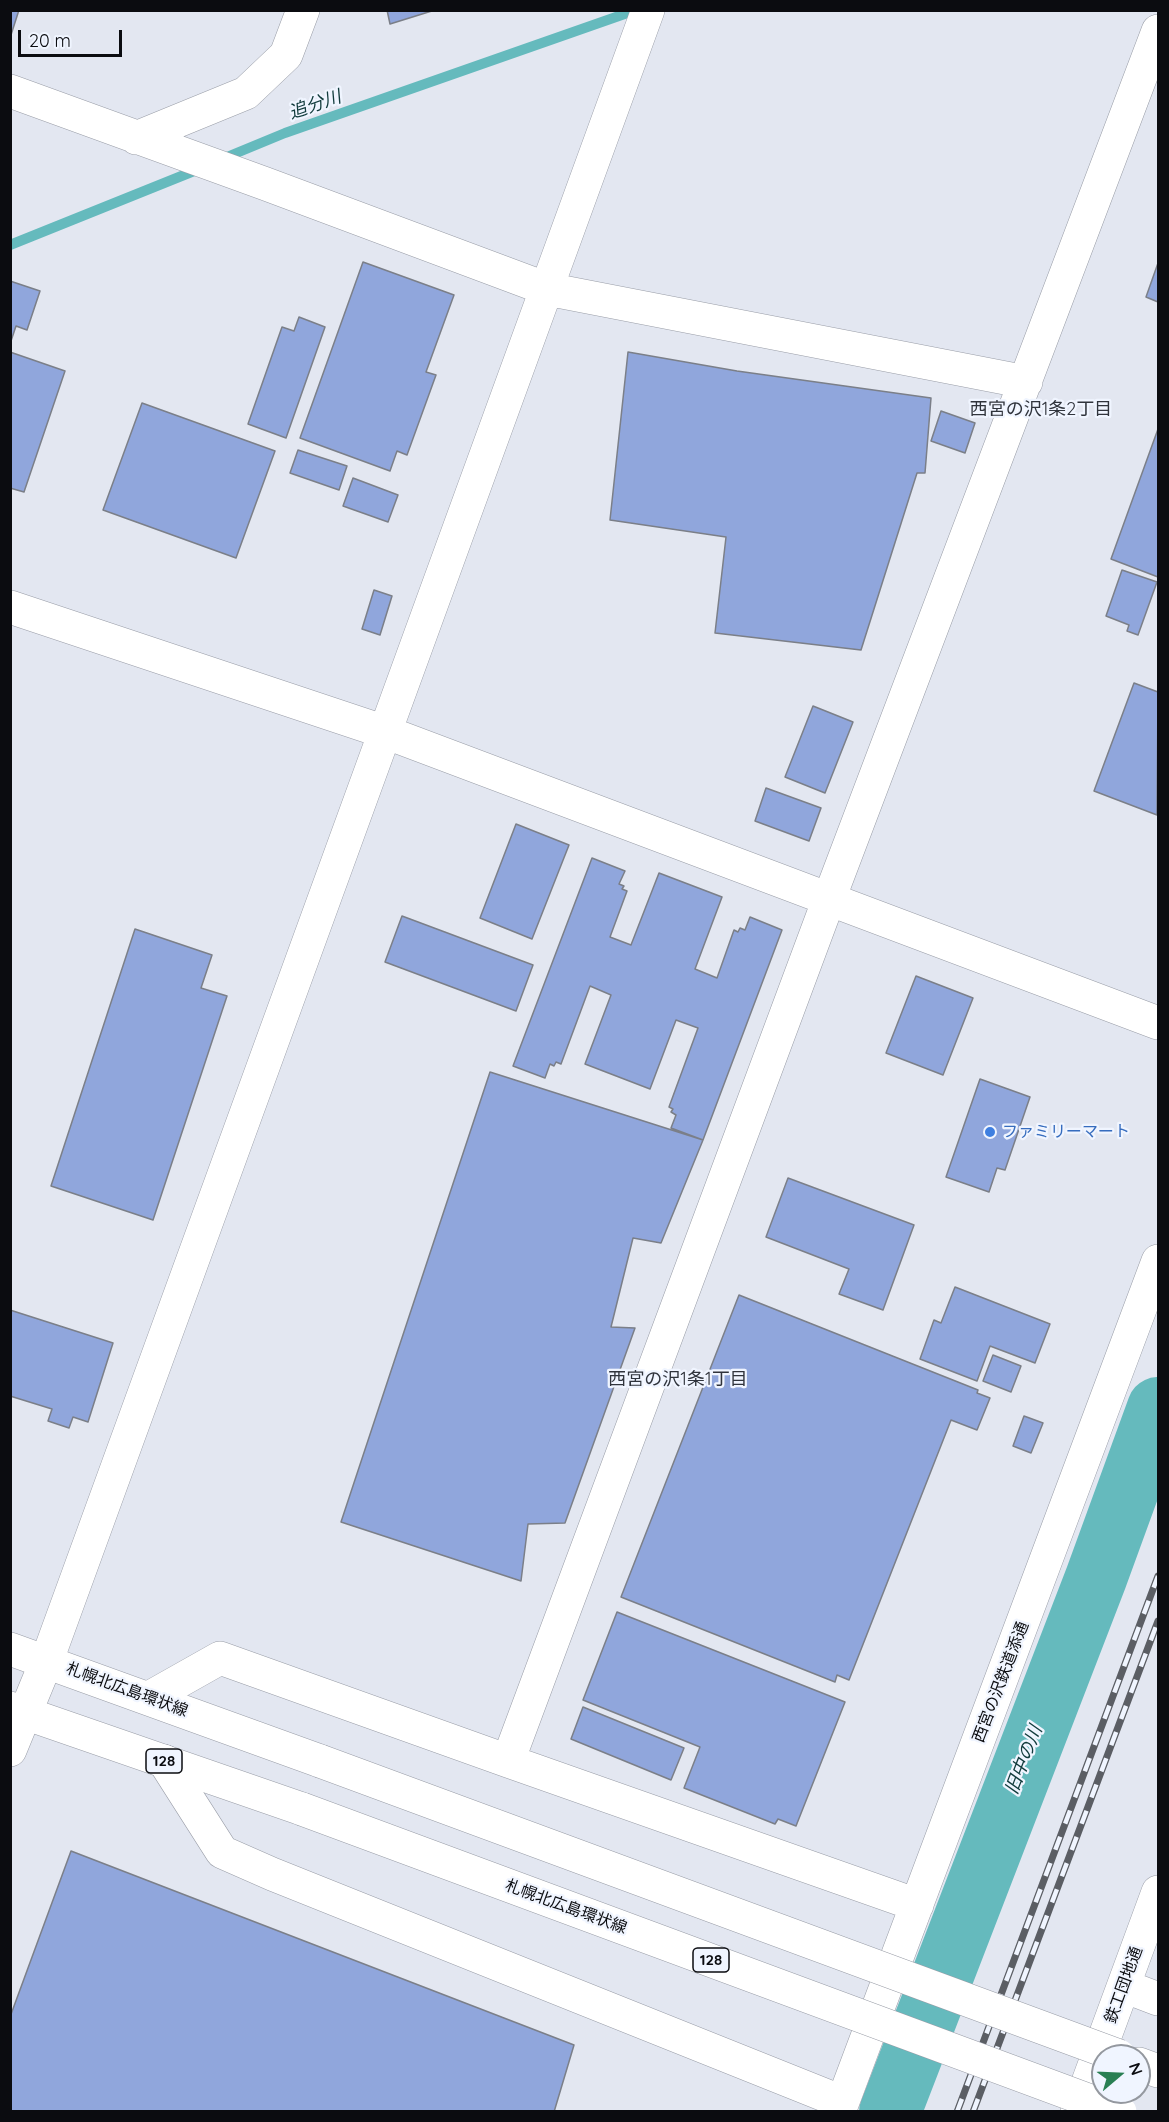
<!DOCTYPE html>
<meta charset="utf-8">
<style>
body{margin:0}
#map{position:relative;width:1169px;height:2122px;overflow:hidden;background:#e3e7f1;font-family:Quicksand,sans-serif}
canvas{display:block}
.frame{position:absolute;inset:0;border:12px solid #0b0c10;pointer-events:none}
.north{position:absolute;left:1091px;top:2044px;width:60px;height:60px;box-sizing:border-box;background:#f0f5ff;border:2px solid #94989f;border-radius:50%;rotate:71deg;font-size:16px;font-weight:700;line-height:24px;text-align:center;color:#0b0c10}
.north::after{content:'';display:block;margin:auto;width:21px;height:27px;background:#297f53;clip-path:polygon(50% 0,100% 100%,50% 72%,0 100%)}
.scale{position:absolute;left:18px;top:30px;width:104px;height:27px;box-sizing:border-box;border:3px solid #0b0c10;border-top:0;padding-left:8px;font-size:18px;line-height:21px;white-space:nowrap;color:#0b0c10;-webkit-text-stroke:4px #f0f5ff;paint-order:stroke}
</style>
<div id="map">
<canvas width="1169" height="2122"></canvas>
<div class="frame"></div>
<div class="north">N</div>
<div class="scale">20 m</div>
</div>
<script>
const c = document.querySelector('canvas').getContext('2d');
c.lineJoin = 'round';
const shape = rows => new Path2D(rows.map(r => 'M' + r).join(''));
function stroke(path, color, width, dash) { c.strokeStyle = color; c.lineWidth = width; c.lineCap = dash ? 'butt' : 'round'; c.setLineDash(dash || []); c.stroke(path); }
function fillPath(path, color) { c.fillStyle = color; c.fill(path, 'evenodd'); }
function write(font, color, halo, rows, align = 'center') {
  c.font = font + ' Quicksand,"Noto Sans JP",sans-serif'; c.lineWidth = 4.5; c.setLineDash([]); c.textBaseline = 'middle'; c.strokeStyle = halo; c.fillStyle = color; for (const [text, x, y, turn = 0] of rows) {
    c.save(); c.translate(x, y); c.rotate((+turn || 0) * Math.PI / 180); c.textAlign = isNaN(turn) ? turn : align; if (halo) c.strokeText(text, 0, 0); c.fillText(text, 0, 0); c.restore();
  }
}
const stream = shape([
 [222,159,285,133,636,10],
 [10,245,199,169]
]);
const river = shape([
 [890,2112,1096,1578,1158,1408]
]);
const building = shape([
 [10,10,19,10,10,38,10,10],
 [387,10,435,10,390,24,387,10],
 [363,262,454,295,426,372,436,375,407,455,397,451,390,471,300,438,363,262],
 [1158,263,1158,302,1146,297,1158,263],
 [10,281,40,291,27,330,16,326,11,341,10,281],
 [299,317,325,327,286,438,248,424,282,327,294,331,299,317],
 [10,352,65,371,24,492,10,488,10,352],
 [628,352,737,371,931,398,925,473,917,473,861,650,715,633,726,537,610,520,628,352],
 [142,403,275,451,236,558,103,510,142,403],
 [941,411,975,423,965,453,931,441,941,411],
 [1158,429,1158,577,1111,559,1158,429],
 [298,450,347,466,339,490,290,473,298,450],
 [353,478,398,495,388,522,343,506,353,478],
 [1122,570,1157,582,1138,635,1127,631,1129,625,1106,616,1122,570],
 [374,590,392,596,380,635,362,629,374,590],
 [1134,683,1158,692,1157,815,1094,791,1134,683],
 [813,706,853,722,825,793,785,777,813,706],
 [766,788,821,808,809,841,755,821,766,788],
 [516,824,569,845,532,939,480,918,516,824],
 [592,858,625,871,619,884,624,886,622,889,627,891,610,937,631,945,659,873,722,897,695,969,717,978,734,930,738,932,740,928,745,930,750,917,782,930,703,1140,671,1128,676,1115,671,1112,673,1109,669,1107,698,1028,676,1020,650,1089,585,1064,611,995,590,986,561,1064,556,1062,554,1066,550,1064,545,1078,513,1066,592,858],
 [402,916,533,965,516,1011,385,962,402,916],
 [135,929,212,955,201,988,227,996,153,1220,51,1186,135,929],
 [916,976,973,998,943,1075,886,1053,916,976],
 [490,1072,703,1140,661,1243,633,1238,611,1327,635,1328,565,1523,528,1524,521,1581,341,1522,490,1072],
 [980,1079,1030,1097,1005,1170,997,1168,989,1192,946,1177,980,1079],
 [788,1178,914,1225,883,1310,839,1294,849,1269,766,1237,788,1178],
 [955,1287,1050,1324,1035,1363,990,1346,977,1381,920,1359,934,1320,941,1323,955,1287],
 [739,1295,978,1390,977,1393,990,1398,977,1430,951,1420,849,1680,837,1675,835,1682,621,1597,739,1295],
 [10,1310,113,1343,88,1422,73,1417,69,1428,48,1421,52,1409,10,1396,10,1310],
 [993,1355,1021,1366,1011,1392,983,1381,993,1355],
 [1024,1416,1043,1423,1031,1453,1013,1446,1024,1416],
 [617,1612,845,1702,796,1826,778,1819,775,1824,684,1788,700,1747,583,1700,617,1612],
 [583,1707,684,1748,671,1780,571,1739,583,1707],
 [71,1851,574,2045,554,2112,10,2112,10,2017,71,1851]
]);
const minor = shape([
 [10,91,266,184,547,289,1026,382],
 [136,138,246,93,286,55,303,10],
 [10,607,385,732,1158,1023],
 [149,1698,220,1658,508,1761,917,1905],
 [10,1750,47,1660,648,10],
 [164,1761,222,1852,272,1874,842,2102],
 [508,1761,829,899,1158,31],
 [1124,1986,1158,1999],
 [839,2112,1158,1261],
 [1077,2112,1158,1892]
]);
const major = shape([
 [10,1649,320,1761],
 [10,1708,302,1809],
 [1139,2064,1158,2071]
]);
const rail = shape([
 [957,2112,1158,1576],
 [973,2112,1158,1621]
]);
const majorBridge = shape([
 [320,1761,1119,2056],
 [302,1809,1120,2112]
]);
const markers = [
 [990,1132,6,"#3f7fe0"]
];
const shields = [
 [164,1761,36],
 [711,1960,36]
];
const shieldNames = [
 ["128",164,1761],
 ["128",711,1960]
];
const shopNames = [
 ["ファミリーマート",1002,1132]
];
const streetNames = [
 ["西宮の沢鉄道添通",1001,1682,-69],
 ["札幌北広島環状線",127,1690,20],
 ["札幌北広島環状線",566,1907,20],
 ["鉄工団地通",1124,1985,-70]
];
const waterNames = [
 ["追分川",315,105,-19],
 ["旧中の川",1024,1760,-69]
];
const neighbourhoodNames = [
 ["西宮の沢1条2丁目",1041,410],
 ["西宮の沢1条1丁目",678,1380]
];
stroke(stream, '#65babd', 10);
stroke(river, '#65babd', 62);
fillPath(building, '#90a6dc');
stroke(building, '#7b7f88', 1.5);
stroke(minor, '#999da7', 34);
stroke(major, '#999da7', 34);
stroke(minor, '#fff', 33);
stroke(major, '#fff', 33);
stroke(rail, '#5b5e64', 7);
stroke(rail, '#f0f5ff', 4.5, [14]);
stroke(majorBridge, '#999da7', 34, []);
stroke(majorBridge, '#fff', 33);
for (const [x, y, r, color] of markers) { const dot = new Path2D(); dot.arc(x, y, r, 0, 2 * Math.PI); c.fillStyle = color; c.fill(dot); stroke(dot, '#f0f5ff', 2); }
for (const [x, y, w] of shields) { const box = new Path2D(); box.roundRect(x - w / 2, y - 12, w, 24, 4.5); c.fillStyle = '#f0f5ff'; c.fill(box); stroke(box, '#0b0c10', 1.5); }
write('bold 15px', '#0b0c10', null, shieldNames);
write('16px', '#366cbe', '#f0f5ff', shopNames, 'left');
write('16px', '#0b0c10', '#f0f5ff', streetNames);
write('italic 18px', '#113b3c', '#f0f5ff', waterNames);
write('18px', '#30343c', '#f0f5ff', neighbourhoodNames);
</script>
